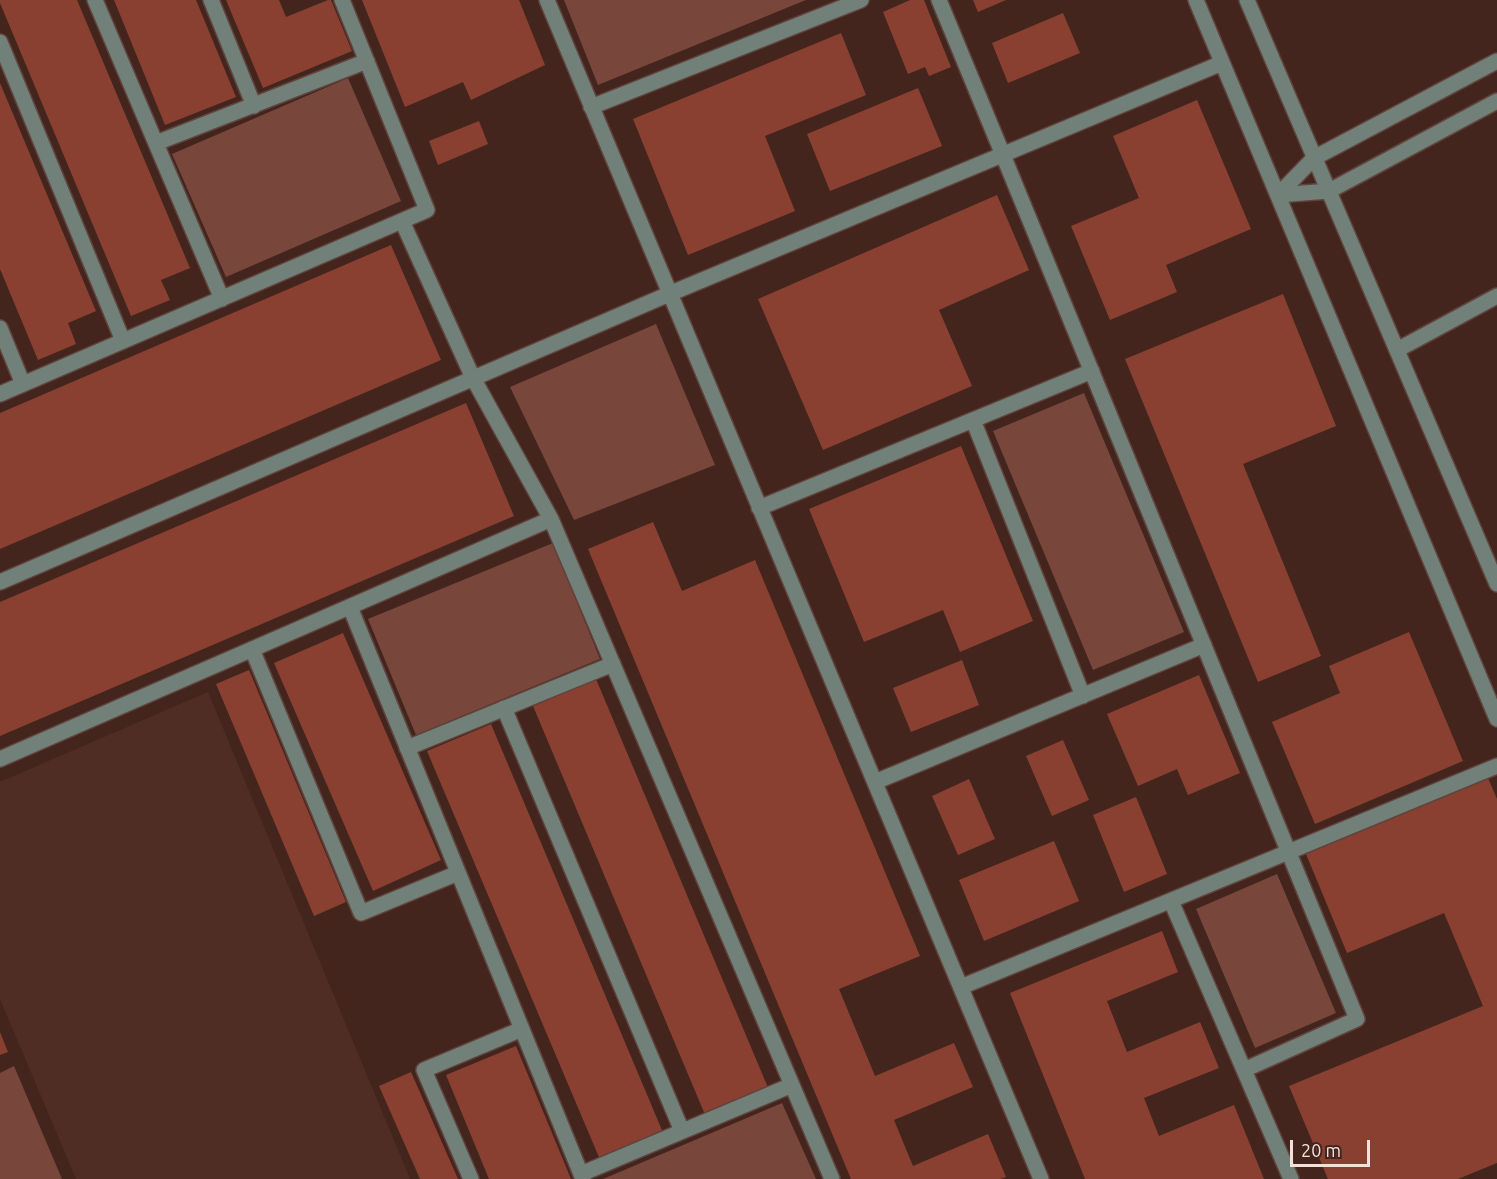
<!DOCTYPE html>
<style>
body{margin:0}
#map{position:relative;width:1497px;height:1179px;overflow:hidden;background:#43251e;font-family:Ubuntu,sans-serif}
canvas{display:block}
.scale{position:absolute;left:1290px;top:1140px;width:80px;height:27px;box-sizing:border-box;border:3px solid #f4e0db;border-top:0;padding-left:8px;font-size:18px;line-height:21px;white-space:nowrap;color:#f4e0db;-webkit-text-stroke:4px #43251e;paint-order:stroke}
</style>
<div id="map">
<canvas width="1497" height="1179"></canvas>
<div class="scale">20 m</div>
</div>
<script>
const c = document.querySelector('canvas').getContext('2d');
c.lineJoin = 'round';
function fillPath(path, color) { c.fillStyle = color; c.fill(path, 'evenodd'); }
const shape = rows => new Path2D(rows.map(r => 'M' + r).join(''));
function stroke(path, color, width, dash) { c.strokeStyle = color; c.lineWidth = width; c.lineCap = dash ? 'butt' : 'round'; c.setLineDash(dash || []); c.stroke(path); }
const built = shape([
 [208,692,410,1179,76,1179,0,999,0,782]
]);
const green = shape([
 [564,0,806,0,598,85],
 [348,78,401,201,226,277,172,154],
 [656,324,715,465,574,520,510,387],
 [1084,393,1184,632,1093,670,993,431],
 [553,543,600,659,416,735,368,619],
 [1277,874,1336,1013,1255,1048,1196,909],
 [14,1066,62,1179,0,1179,0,1073],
 [782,1103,816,1179,603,1179]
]);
const building = shape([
 [0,0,77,0,190,268,161,280,170,300,131,316,0,3],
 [114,0,196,0,236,97,165,125],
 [226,0,279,0,286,17,328,0,331,0,352,51,263,88],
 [362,0,519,0,545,65,471,100,463,82,405,107],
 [910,0,924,0,951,67,929,76,925,67,908,74,883,12],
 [973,0,1006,0,978,12],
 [1063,13,1080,53,1008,83,992,43],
 [841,33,866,95,765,136,795,211,688,255,633,119],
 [0,83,96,311,68,323,76,344,38,360,0,269],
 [918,88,942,146,830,191,807,134],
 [1197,100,1251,229,1166,265,1177,292,1110,320,1071,226,1139,198,1113,136],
 [479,121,488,144,438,165,429,141],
 [997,195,1029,270,939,310,972,386,823,450,758,299],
 [391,245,441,360,0,549,0,413],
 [1283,294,1336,426,1243,464,1321,656,1258,682,1125,359],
 [466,403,514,516,0,736,0,602],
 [961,446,1033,621,960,652,943,610,864,642,809,509],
 [653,522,682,591,755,560,920,956,839,989,875,1076,954,1043,973,1087,894,1120,913,1166,988,1134,1006,1177,1000,1179,851,1179,588,549],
 [1409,632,1463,761,1315,824,1272,722,1340,693,1329,666],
 [343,633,441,860,373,891,274,663],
 [962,660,979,705,911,732,893,688],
 [249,670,346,902,314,916,216,684],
 [1199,675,1240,773,1188,795,1177,769,1138,786,1107,714],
 [596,679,769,1090,706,1117,533,706],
 [491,724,664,1135,601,1162,427,751],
 [1063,740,1089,800,1052,816,1026,756],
 [1488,778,1497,799,1497,1163,1458,1179,1328,1179,1289,1086,1483,1006,1444,913,1347,953,1306,854],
 [969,779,995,839,958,855,932,796],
 [1136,797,1167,874,1124,892,1093,815],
 [1054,841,1079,901,984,941,959,880],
 [1162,931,1178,972,1107,1001,1127,1052,1200,1022,1219,1068,1144,1098,1159,1136,1234,1105,1264,1179,1085,1179,1010,993],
 [0,1032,8,1052,0,1055],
 [516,1046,571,1179,489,1179,446,1075],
 [411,1072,458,1179,420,1179,379,1086]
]);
const minor = shape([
 [95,0,222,299],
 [211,0,254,106],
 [547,0,1041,1179],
 [939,0,1003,155,1357,1019,1244,1070],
 [1196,0,1497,719],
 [1247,0,1497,584],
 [0,42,123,341],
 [591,107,861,0],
 [156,143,367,61],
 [1278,195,1314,158,1497,61],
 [1278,195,1329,191,1497,101],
 [402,221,473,378,551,519,832,1179],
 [0,328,23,384],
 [1397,350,1497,296],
 [0,394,427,210,342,0],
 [973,420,1083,696],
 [759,508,1092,371],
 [0,582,669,294,1222,63],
 [350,607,583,1179],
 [252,649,361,913,458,873],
 [504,708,682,1131],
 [407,748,613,664],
 [0,759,551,519],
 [875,782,1204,645],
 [1171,901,1291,1179],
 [961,987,1497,766],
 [581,1174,792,1085],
 [471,1179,424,1070,522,1029]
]);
fillPath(built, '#502d24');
fillPath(green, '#78463b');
fillPath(building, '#894031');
stroke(minor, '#5f433c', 18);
stroke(minor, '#718078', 15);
</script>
